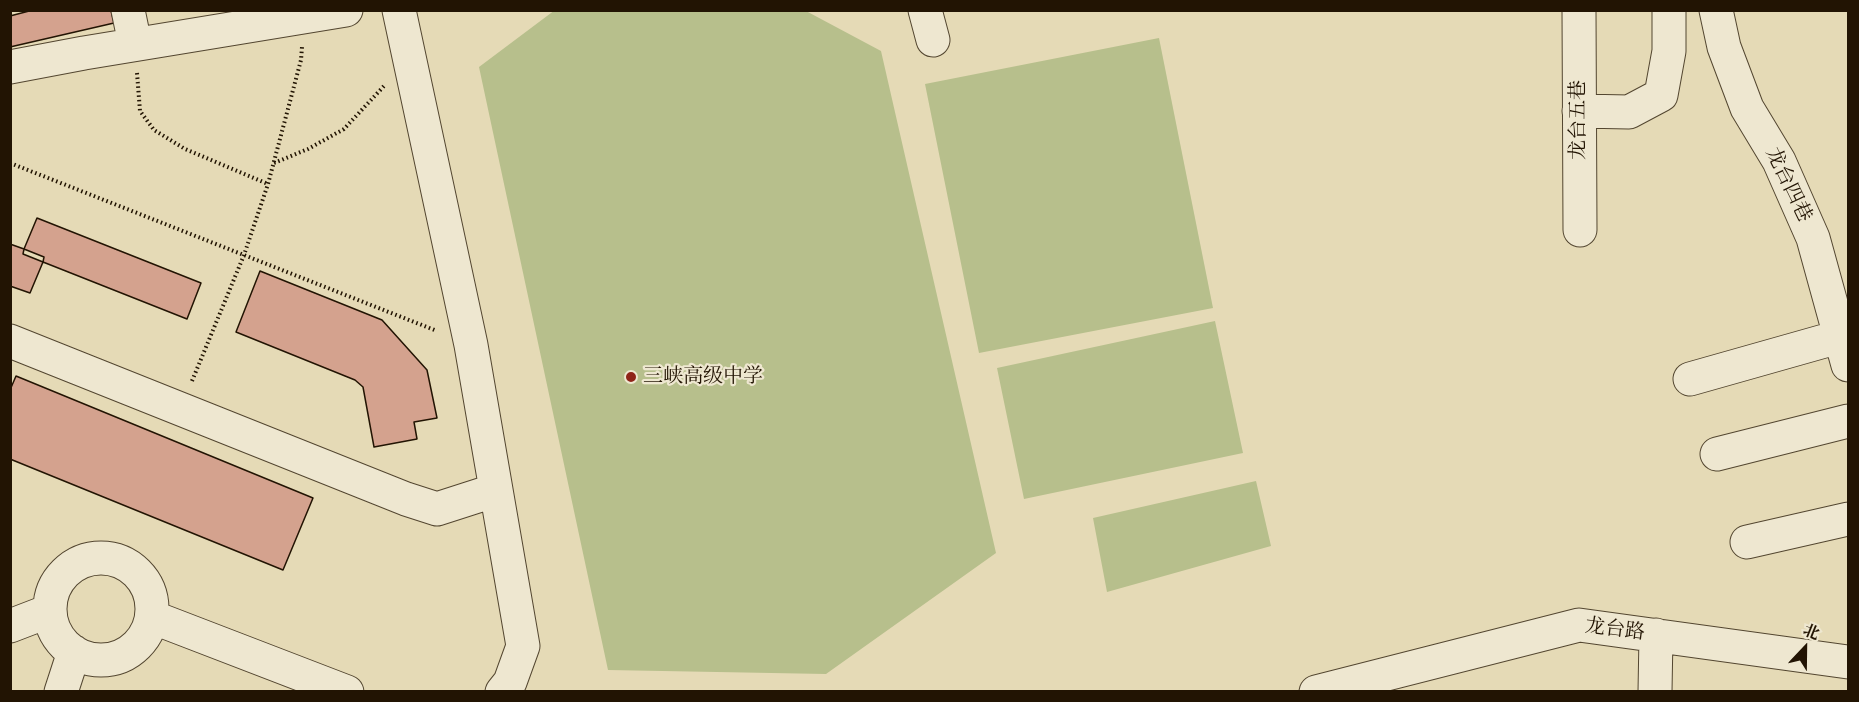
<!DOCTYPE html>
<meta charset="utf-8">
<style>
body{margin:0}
#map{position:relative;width:1859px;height:702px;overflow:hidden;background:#e5dab6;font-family:"Gentium Book Plus","Noto Serif SC",serif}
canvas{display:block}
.frame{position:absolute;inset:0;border:12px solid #221403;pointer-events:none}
.north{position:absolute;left:1775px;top:618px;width:60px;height:60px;-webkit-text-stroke:4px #eee7d0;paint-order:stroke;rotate:22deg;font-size:16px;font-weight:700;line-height:24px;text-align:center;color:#221403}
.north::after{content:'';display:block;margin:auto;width:21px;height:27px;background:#221403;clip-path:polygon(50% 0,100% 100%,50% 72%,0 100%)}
</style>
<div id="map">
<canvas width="1859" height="702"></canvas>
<div class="frame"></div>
<div class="north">北</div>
</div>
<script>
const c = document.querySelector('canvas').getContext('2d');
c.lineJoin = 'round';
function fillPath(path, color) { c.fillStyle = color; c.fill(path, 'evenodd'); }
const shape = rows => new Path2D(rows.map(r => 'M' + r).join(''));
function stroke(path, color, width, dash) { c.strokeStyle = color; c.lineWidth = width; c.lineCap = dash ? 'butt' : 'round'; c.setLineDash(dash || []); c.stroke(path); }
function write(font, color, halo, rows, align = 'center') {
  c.font = font + ' "Gentium Book Plus","Noto Serif SC",serif'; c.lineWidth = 4.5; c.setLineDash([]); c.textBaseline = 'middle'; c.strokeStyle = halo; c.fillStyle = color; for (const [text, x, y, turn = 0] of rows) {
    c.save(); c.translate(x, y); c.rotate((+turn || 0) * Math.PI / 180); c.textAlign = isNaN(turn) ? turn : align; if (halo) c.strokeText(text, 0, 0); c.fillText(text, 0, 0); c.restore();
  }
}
const green = shape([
 [555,10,806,11,881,51,996,553,826,674,608,670,479,67],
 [1159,38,1213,308,979,353,925,84],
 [1215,321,1243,453,1024,499,997,368],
 [1256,481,1271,546,1107,592,1093,518]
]);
const building = shape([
 [33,10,111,10,114,23,10,47,10,16,33,10],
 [37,218,201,283,187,319,43,262,44,257,24,249,37,218],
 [10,244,24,249,23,254,43,262,30,293,10,286,10,244],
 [260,271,382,320,427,370,437,418,414,422,417,439,374,447,363,387,355,380,236,332,260,271],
 [16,376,313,498,283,570,10,459,10,390,16,376]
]);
const path = shape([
 [137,73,140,111,154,130,185,149,268,184],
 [10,163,437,331],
 [274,163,308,149,344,129,384,86],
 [192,381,244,255,268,184,301,60,302,47]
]);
const minor = shape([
 [128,10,135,44],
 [399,10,471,345,523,646,510,682,502,692],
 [925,10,933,40],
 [1579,10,1580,230],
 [1716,10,1724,47,1747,108,1779,161,1813,238,1848,365],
 [10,67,84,53,346,10],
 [1579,111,1629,112,1661,95,1669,51,1669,10],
 [10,341,406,499,437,509,496,490],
 [1690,379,1842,336,1848,332],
 [1717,454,1848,421],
 [1747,542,1848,519],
 '50 609a51 51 0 1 1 102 0a51 51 0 1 1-102 0Z',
 [152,617,347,692],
 [10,626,49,611],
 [61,692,74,652],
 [1316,692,1579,625,1848,662],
 [1655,692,1656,635]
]);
const markers = [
 [631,377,6,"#8f2418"]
];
const streetNames = [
 ["龙台五巷",1579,120,-90],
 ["龙台四巷",1788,185,64],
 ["龙台路",1615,630,7]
];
const poiNames = [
 ["三峡高级中学",643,377]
];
fillPath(green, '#b7bf8c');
fillPath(building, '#d4a28e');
stroke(building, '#221403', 1.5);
stroke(minor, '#534630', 35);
stroke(path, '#221403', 4, [1.5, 3]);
stroke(minor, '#eee7d0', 33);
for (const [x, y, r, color] of markers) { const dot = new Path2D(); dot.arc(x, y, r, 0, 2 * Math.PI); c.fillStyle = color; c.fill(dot); stroke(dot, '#eee7d0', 2); }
write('20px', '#221403', '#eee7d0', streetNames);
write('20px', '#221403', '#eee7d0', poiNames, 'left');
</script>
